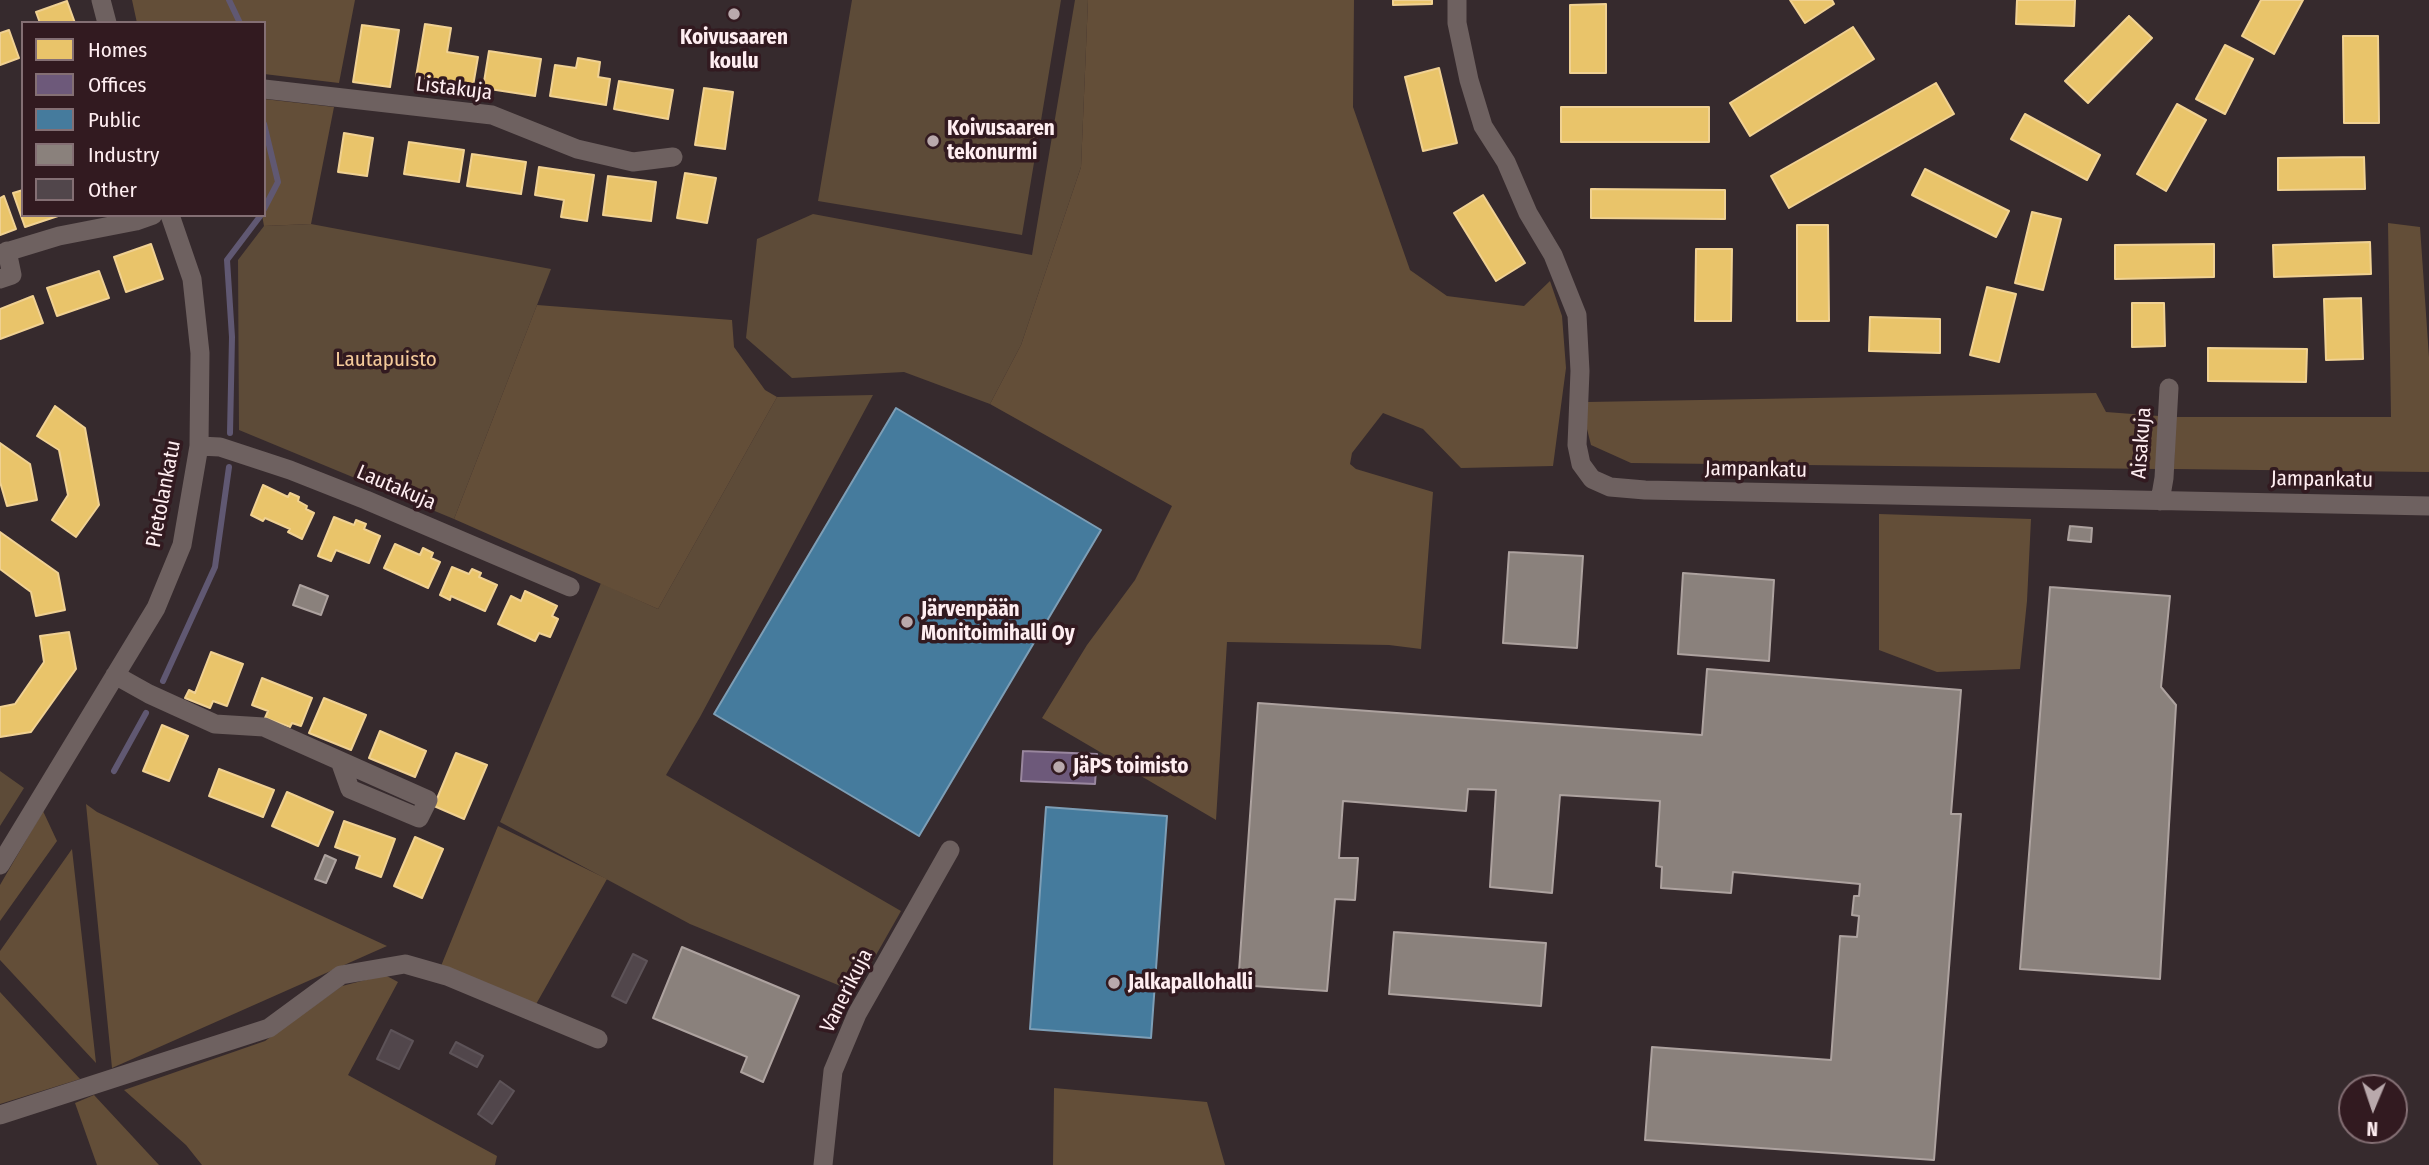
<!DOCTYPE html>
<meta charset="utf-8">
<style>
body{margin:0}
#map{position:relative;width:2429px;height:1165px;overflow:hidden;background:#362a2d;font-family:"Fira Sans Condensed",sans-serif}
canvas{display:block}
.legend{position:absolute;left:21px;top:21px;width:245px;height:196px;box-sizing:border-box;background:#321a20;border:2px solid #846f74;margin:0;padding:9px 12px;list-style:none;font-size:21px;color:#ffeef1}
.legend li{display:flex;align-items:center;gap:14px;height:35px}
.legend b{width:35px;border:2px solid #846f74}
.north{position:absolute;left:2338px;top:1074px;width:70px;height:70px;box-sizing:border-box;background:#321a20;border:2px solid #846f74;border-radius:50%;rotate:182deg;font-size:19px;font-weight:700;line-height:28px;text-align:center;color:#ffeef1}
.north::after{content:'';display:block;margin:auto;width:24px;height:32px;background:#b9a9ac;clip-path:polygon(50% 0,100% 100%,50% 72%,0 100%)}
</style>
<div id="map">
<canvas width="2429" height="1165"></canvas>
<ul class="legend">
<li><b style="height:19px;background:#e9c46a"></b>Homes</li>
<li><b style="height:19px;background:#6d597a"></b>Offices</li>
<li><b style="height:19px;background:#457b9d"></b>Public</li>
<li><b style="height:19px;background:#8a817c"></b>Industry</li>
<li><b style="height:19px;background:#51464b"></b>Other</li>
</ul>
<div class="north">N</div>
</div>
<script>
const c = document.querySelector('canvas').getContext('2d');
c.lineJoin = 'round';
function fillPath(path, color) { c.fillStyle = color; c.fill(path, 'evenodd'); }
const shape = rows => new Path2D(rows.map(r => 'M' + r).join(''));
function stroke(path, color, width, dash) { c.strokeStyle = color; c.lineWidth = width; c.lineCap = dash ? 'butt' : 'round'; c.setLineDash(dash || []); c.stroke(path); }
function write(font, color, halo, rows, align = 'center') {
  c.font = font + ' "Fira Sans Condensed",sans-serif'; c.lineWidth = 7; c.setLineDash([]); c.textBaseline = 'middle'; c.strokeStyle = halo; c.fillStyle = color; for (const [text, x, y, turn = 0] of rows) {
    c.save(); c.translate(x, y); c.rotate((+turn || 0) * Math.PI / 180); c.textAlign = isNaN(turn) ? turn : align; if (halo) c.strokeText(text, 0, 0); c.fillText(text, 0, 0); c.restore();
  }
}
const green = shape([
 [852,0,1061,0,1022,235,818,201],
 [1075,0,1088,0,1081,167,1021,345,990,404,904,372,792,378,746,338,757,239,813,214,1032,255],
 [311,224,551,269,454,519,239,430,238,260,264,226],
 [873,395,700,717,666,775,901,911,855,992,690,924,500,822,601,583,658,609,777,397],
 [0,771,24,788,0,826]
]);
const forest = shape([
 [132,0,355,0,339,83,264,74,264,23,137,23],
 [1088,0,1354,0,1353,107,1410,270,1447,296,1524,306,1550,281,1562,316,1566,368,1553,466,1461,468,1423,429,1383,413,1352,453,1350,464,1356,469,1433,492,1421,649,1389,645,1227,642,1216,820,1042,718,1087,645,1135,580,1172,506,990,404,1021,345,1081,167],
 [264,99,334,107,311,224,264,226,262,215,264,215],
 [2388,223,2420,227,2429,357,2429,472,2174,469,2175,417,2391,417],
 [537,305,732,320,734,347,765,390,777,397,658,609,454,519],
 [2096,393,2106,412,2159,416,2156,469,1631,463,1591,445,1587,429,1587,402],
 [1879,514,2031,519,2027,601,2020,669,1937,672,1879,650],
 [86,804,97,812,387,946,112,1068],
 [43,811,57,841,0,921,0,885],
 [498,826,607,879,535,1006,441,966],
 [72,849,96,1063,0,960,0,951],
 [385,975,398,982,348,1075,497,1156,495,1165,202,1165,186,1145,124,1090,265,1041,342,986],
 [0,992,80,1079,0,1104],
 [1054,1088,1207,1102,1225,1165,1053,1165],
 [94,1095,159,1165,97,1165,75,1103]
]);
const homes = shape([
 [1393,0,1432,0,1432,4,1393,5,1393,0],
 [1790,0,1832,0,1834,4,1805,23,1790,0],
 [2017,0,2075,0,2074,26,2016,24,2017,0],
 [2261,0,2303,0,2274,54,2242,36,2261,0],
 [67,1,75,23,40,23,36,12,67,1],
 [1606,4,1606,73,1570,73,1570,5,1606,4],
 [2129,16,2152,38,2088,103,2065,81,2129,16],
 [425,24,451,28,447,52,478,57,473,86,416,77,425,24],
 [362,25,399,30,390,87,353,82,362,25],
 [1853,27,1874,59,1750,136,1730,103,1853,27],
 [9,30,19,58,0,65,0,33,9,30],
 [2343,36,2378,36,2379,123,2344,123,2343,36],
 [2225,45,2253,59,2225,114,2196,99,2225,45],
 [489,51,541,59,535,96,483,88,489,51],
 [578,58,600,62,598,77,610,79,606,105,550,96,555,65,576,68,578,58],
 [1439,68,1457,143,1423,151,1405,77,1439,68],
 [619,81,673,90,668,119,614,109,619,81],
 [1936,83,1954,114,1789,208,1771,176,1936,83],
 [704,88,733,92,725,149,695,145,704,88],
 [2177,104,2206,120,2166,191,2137,174,2177,104],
 [1561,107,1709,107,1709,142,1561,142,1561,107],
 [2025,114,2100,155,2087,180,2011,139,2025,114],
 [344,133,373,138,367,176,338,172,344,133],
 [409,142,464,150,459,182,404,174,409,142],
 [472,154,526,162,521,194,467,186,472,154],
 [2364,157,2365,189,2278,190,2278,158,2364,157],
 [539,167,594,175,587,221,561,217,564,200,535,195,539,167],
 [1925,169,2009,211,1996,237,1912,195,1925,169],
 [685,173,716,178,707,223,677,218,685,173],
 [608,176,656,182,651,221,603,215,608,176],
 [1591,189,1725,190,1725,219,1591,218,1591,189],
 [23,190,23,215,61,215,25,227,13,193,23,190],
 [1483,195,1525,263,1496,281,1454,213,1483,195],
 [4,196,16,229,0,235,0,198,4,196],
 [2032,212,2061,219,2043,290,2015,283,2032,212],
 [1797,225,1828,225,1829,321,1797,321,1797,225],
 [2370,242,2371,274,2274,277,2273,245,2370,242],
 [151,244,163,279,126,292,114,257,151,244],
 [2214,244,2214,277,2115,279,2115,245,2214,244],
 [1696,249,1732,249,1731,321,1695,321,1696,249],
 [99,271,109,298,57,316,47,288,99,271],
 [1987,287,2016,294,1999,362,1970,355,1987,287],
 [33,296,43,323,0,339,0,309,33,296],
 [2361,298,2363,359,2326,360,2324,299,2361,298],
 [2132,303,2164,303,2165,346,2132,347,2132,303],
 [1870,317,1940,319,1940,353,1869,351,1870,317],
 [2208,348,2307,349,2306,382,2208,381,2208,348],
 [55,406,85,428,99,505,76,537,52,520,68,495,59,450,37,436,55,406],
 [0,443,30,464,37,500,7,506,0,482,0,443],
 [263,485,288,497,290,493,299,497,298,501,307,506,306,509,314,513,302,539,288,532,290,529,265,518,263,521,251,515,263,485],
 [334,517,354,525,356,520,366,524,364,529,380,536,369,563,336,550,331,561,318,556,334,517],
 [0,532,58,573,65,610,36,616,31,592,0,569,0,532],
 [395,544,420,555,423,548,433,553,431,558,440,562,428,588,384,568,395,544],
 [452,567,469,574,472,569,481,573,479,577,497,585,485,611,451,596,450,600,440,595,452,567],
 [525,591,557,606,552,616,558,619,550,637,539,633,535,641,498,624,511,596,521,601,525,591],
 [69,632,76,669,31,732,0,737,0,707,15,704,44,662,40,636,69,632],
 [211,652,243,664,227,706,213,701,210,708,185,698,189,690,195,693,211,652],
 [262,678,312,698,301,726,292,723,290,727,265,718,268,711,252,705,262,678],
 [324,698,366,715,351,750,309,733,324,698],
 [162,725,188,736,169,781,143,771,162,725],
 [380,731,426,751,415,777,369,758,380,731],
 [456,753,487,765,464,819,434,806,456,753],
 [219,769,274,790,263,817,209,796,219,769],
 [287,792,333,812,318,846,272,826,287,792],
 [344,821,395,839,381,877,356,868,360,856,335,847,344,821],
 [415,837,443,849,422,898,394,886,415,837]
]);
const offices = shape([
 [1023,751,1097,754,1095,784,1021,781,1023,751]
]);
const public = shape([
 [896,408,1101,530,919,836,714,714,896,408],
 [1046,807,1167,816,1151,1038,1030,1029,1046,807]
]);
const industry = shape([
 [2070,526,2092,528,2091,542,2068,540,2070,526],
 [1509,552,1583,556,1577,648,1503,643,1509,552],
 [1683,573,1774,580,1769,661,1678,654,1683,573],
 [300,585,328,596,321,615,293,605,300,585],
 [2050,587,2170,596,2161,687,2176,705,2160,979,2020,969,2050,587],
 [1707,669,1961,690,1951,814,1961,814,1934,1160,1645,1140,1652,1047,1831,1060,1840,936,1857,937,1859,916,1852,915,1854,896,1859,896,1860,884,1733,872,1731,893,1661,888,1662,867,1656,866,1660,801,1560,795,1552,893,1490,887,1496,790,1468,789,1466,811,1343,801,1339,858,1358,858,1355,900,1335,899,1327,991,1238,985,1258,703,1702,735,1707,669],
 [325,855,336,860,326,883,315,879,325,855],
 [1394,932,1546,943,1541,1006,1389,994,1394,932],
 [682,947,799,996,763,1082,741,1072,747,1057,653,1018,682,947]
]);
const stream = shape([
 [229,0,240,23],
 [264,124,278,182,264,209],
 [230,433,232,337,227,260,261,215],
 [163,681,215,567,229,467],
 [114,771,146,713]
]);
const building = shape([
 [633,954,647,961,626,1003,612,996,633,954],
 [391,1030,413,1041,399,1069,377,1059,391,1030],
 [456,1042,483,1056,477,1067,450,1053,456,1042],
 [500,1081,514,1091,492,1124,478,1114,500,1081]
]);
const street = shape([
 [101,0,107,23],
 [1457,0,1457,23,1469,80,1483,126,1506,162,1528,213,1553,255,1577,315,1580,371,1577,445,1581,464,1592,479,1610,487,1645,490,2429,506],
 [264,89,492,115,577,149,633,162,673,157],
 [0,254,59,236,136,221,153,215],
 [0,279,12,275,7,251],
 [199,446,220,447,290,470,366,500,570,587],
 [2160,501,2164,478,2169,388],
 [115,675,149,694,215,724,264,727,428,800,419,818,350,789,340,761],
 [0,865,156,608,182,545,199,446,200,353,192,279,170,215],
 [0,1115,269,1028,341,975,405,964,447,976,598,1039],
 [823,1165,833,1071,857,1014,950,850]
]);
const markers = [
 [734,14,7,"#b9a9ac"],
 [933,141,7,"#b9a9ac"],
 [907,622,7,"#b9a9ac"],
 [1059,767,7,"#b9a9ac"],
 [1114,983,7,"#b9a9ac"]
];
const poiNames = [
 ["Koivusaaren",734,38,"center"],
 ["koulu",734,62,"center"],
 ["Koivusaaren",947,129],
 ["tekonurmi",947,153],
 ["Järvenpään",921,610],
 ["Monitoimihalli Oy",921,634],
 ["JäPS toimisto",1073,767],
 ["Jalkapallohalli",1128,983]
];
const streetNames = [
 ["Listakuja",454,89,7],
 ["Aisakuja",2142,443,-86],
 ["Jampankatu",1756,470,1],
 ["Jampankatu",2322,480,1],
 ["Lautakuja",396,488,23],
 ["Pietolankatu",164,494,-79],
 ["Vanerikuja",847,991,-63]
];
const parkNames = [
 ["Lautapuisto",386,360]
];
fillPath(green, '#5d4b38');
fillPath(forest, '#634e38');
fillPath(homes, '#e9c46a');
stroke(homes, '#f0d192', 2);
fillPath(offices, '#6d597a');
stroke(offices, '#99869e', 2);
fillPath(public, '#457b9d');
stroke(public, '#7d9eb6', 2);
fillPath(industry, '#8a817c');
stroke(industry, '#ada29f', 2);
stroke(stream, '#605872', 6);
fillPath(building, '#51464b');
stroke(building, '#5d5358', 2);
stroke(street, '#6e6160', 19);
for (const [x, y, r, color] of markers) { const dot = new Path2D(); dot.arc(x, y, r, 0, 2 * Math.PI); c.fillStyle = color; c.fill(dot); stroke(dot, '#321a20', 2.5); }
write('bold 21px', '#ffeef1', '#321a20', poiNames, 'left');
write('21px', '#ffeef1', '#321a20', streetNames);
write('21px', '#f4ca9a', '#321a20', parkNames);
</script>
